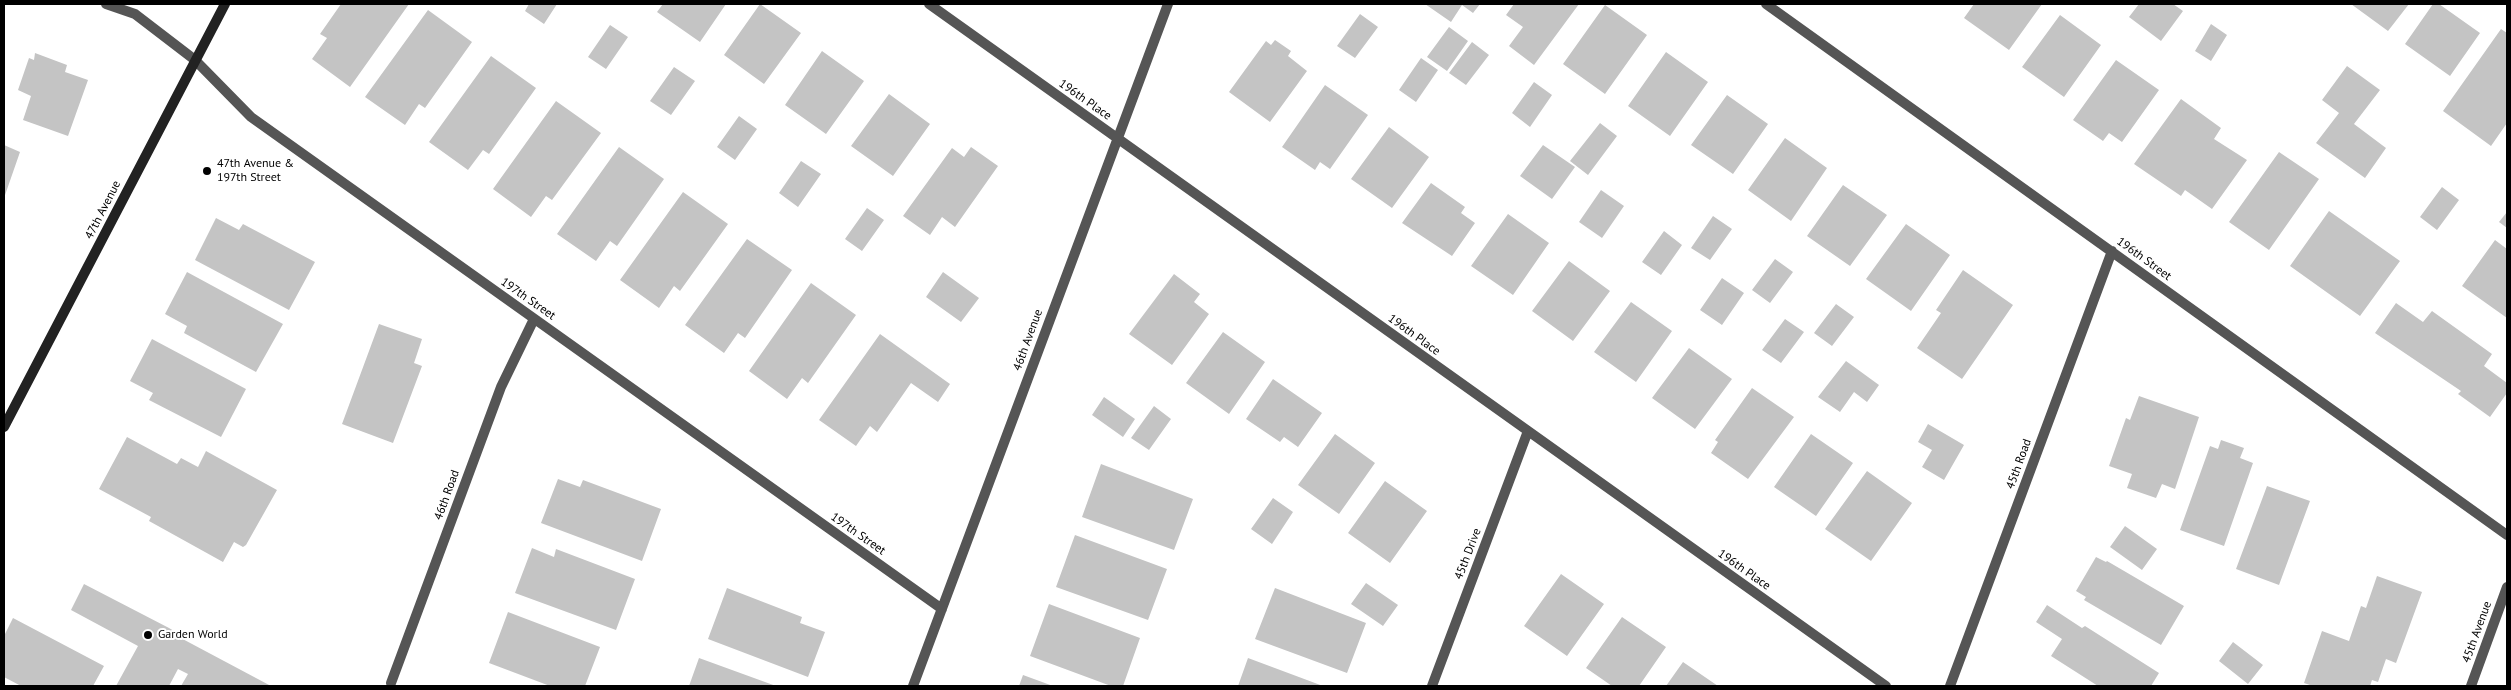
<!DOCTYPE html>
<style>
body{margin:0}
#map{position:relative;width:2511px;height:690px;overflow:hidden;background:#fff;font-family:"PT Sans",sans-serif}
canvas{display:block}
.frame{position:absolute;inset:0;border:5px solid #000;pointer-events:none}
</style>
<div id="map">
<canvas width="2511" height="690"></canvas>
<div class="frame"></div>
</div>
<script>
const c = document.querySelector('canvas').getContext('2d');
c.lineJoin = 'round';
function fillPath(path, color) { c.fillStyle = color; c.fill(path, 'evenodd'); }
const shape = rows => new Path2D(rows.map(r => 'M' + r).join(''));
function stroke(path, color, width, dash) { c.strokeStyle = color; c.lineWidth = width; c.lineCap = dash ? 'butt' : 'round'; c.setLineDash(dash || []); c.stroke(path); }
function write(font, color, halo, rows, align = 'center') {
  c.font = font + ' "PT Sans",sans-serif'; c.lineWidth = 4; c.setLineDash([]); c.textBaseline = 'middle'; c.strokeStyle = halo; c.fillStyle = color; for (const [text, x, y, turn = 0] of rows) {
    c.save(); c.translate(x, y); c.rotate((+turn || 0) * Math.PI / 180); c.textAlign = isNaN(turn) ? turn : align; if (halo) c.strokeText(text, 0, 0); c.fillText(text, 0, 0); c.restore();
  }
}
const building = shape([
 [341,4,409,4,350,87,312,59,327,38,320,34],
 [529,4,557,4,544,24,525,11],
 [663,4,726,4,700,42,657,12],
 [760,4,801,33,764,84,724,55],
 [1425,4,1480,4,1473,13,1462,5,1451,22],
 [1514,4,1579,4,1534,65,1509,46,1523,27,1506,15],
 [1974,4,2042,4,2009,50,1964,18],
 [2139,4,2173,4,2183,11,2161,41,2129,17],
 [2351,4,2409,4,2388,31],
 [2433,4,2439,4,2480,33,2450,76,2405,44],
 [1605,5,1647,35,1605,94,1563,64],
 [428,10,472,42,425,108,419,104,405,125,365,97],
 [1360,14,1378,27,1355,58,1337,46],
 [2060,15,2101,45,2064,97,2022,67],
 [2211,24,2227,35,2211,61,2195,51],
 [610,25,628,37,606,69,588,57],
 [1449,27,1468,41,1447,71,1427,57],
 [2501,29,2507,33,2507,123,2491,146,2443,111],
 [1275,40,1291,51,1288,56,1307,71,1270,122,1229,92,1266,41,1271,45],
 [1472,42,1489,55,1466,85,1449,73],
 [822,51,864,81,826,134,785,105],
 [1666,52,1708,82,1670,136,1628,106],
 [35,53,67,65,65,72,88,80,68,136,23,120,31,96,18,90,29,58,34,60],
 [491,56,536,88,489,154,483,150,468,170,429,142],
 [1421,58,1438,70,1416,102,1399,90],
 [2116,60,2159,90,2122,142,2109,133,2103,141,2073,120],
 [2347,66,2380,90,2354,124,2386,148,2365,178,2316,143,2339,113,2322,100],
 [674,67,695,81,671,115,650,101],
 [1534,82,1552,95,1530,127,1512,113],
 [1325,85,1368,115,1330,169,1320,162,1315,170,1282,147],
 [889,94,930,124,893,176,851,146],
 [1727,95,1768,124,1733,174,1691,145],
 [2181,99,2221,128,2214,139,2247,160,2212,209,2185,190,2181,196,2134,164],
 [556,101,601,133,552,200,546,196,531,217,493,189],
 [739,116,757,129,735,160,717,147],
 [1600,123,1617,136,1588,175,1570,161],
 [1389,127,1429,157,1392,208,1351,179],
 [1785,138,1827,168,1791,221,1748,190],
 [4,145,20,152,4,198],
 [1543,145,1575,167,1552,199,1520,176],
 [619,147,664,179,617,246,610,241,596,261,557,234],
 [971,147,998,166,955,227,942,217,930,235,903,216,952,148,964,157],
 [2279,152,2319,179,2269,250,2229,222],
 [801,161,821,174,798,207,779,193],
 [1431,183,1465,207,1461,213,1475,223,1452,256,1402,223],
 [1843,185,1887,215,1850,266,1807,236],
 [2442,187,2459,200,2437,230,2420,217],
 [1601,190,1624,206,1602,238,1579,222],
 [683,192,728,224,680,291,674,286,659,308,620,280],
 [867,208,884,220,862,251,845,239],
 [2329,211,2400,261,2360,316,2290,266],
 [2507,212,2507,228,2499,222],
 [1508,214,1549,243,1513,295,1471,266],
 [1713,216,1732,229,1710,260,1691,248],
 [216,218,239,230,243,224,315,262,289,310,195,260],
 [1906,224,1950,255,1911,311,1866,279],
 [1664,231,1682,245,1661,275,1642,262],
 [747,239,792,270,745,338,738,333,724,353,685,325],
 [2495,240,2507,249,2507,318,2462,286],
 [1775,259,1793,272,1770,303,1752,290],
 [1569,261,1610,291,1573,341,1532,311],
 [1963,270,2013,305,1962,379,1917,348,1941,313,1936,310],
 [187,272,283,324,256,372,184,333,187,326,165,314],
 [943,272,979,298,961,322,926,297],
 [1174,274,1200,294,1194,302,1209,314,1172,365,1129,334],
 [1722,278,1744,293,1722,325,1700,310],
 [811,283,856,315,808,383,802,378,787,399,749,371],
 [1631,302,1672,331,1636,382,1594,352],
 [2396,303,2423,322,2432,311,2492,354,2484,366,2507,383,2507,393,2490,417,2458,394,2461,391,2375,333],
 [1836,304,1854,317,1832,346,1814,333],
 [1785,319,1804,332,1781,363,1762,350],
 [379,324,422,339,414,363,422,366,393,443,342,424],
 [1223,332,1265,362,1229,414,1186,383],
 [880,334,950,384,938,402,911,383,877,432,870,426,856,446,819,420],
 [152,339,246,389,221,437,149,400,153,393,130,381],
 [1689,348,1732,379,1695,429,1652,398],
 [1846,361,1879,385,1867,402,1854,392,1840,412,1818,397],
 [1273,379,1322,413,1298,447,1284,437,1280,442,1246,419],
 [1752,388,1794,417,1748,479,1711,453,1718,442,1715,440],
 [2139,396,2199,417,2175,489,2162,484,2156,498,2127,488,2132,474,2109,466,2126,418,2130,420],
 [1104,397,1135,419,1123,437,1092,415],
 [1154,406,1171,419,1149,450,1131,438],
 [1928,424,1964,445,1944,480,1922,467,1932,450,1918,442],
 [1335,434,1375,463,1339,514,1298,485],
 [1811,434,1853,463,1816,516,1774,487],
 [127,437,177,464,181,458,198,467,206,451,277,490,246,545,243,547,234,542,223,562,149,521,151,517,99,489],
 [2221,440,2244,448,2240,458,2253,463,2224,546,2180,530,2210,446,2218,449],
 [1101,464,1193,499,1174,550,1082,517],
 [1867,471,1912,503,1871,561,1825,529],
 [558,479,580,487,583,480,661,509,642,561,541,523],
 [1385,481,1427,511,1390,563,1348,533],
 [2267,486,2310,501,2279,585,2236,569],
 [1273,498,1293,512,1272,544,1251,529],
 [2125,526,2157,549,2142,570,2110,547],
 [1075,535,1167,569,1148,620,1056,587],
 [532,548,554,557,556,549,635,579,616,630,515,593],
 [2096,557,2106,562,2107,561,2184,606,2161,645,2084,600,2086,597,2076,591],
 [1561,574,1604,604,1567,656,1524,626],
 [2377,576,2422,592,2396,663,2386,659,2378,682,2372,680,2370,686,2313,686,2304,683,2322,631,2349,641,2361,606,2366,608],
 [1366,583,1398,605,1383,626,1351,604],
 [84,584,169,628,179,634,177,636,271,686,181,686,188,674,178,669,169,686,116,686,138,646,71,610],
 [727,588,802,617,800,623,825,632,808,677,708,639],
 [1275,588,1366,623,1347,673,1255,639],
 [1049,604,1140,638,1123,686,1111,686,1030,656],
 [2047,605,2082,628,2085,626,2159,673,2151,686,2098,686,2051,656,2062,639,2036,622],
 [508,612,600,647,585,686,550,686,489,663],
 [1622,617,1666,647,1639,686,1612,686,1586,668],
 [13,618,104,666,93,686,21,686,4,677,4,636],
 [2233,642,2263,665,2248,684,2219,661],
 [699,658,776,686,689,686],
 [1248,658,1323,686,1238,686],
 [1683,662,1718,686,1666,686],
 [1023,675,1053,686,1019,686]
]);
const street = shape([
 [106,4,135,14,195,60,251,117,942,609],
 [929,4,1886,686],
 [1766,4,2507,535],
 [391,683,501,387,534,319],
 [913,686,1168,4],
 [1432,686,1528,431],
 [1950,686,2112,251],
 [2471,686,2507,587]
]);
const secondary = shape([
 [4,427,225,4]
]);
const markers = [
 [207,171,5,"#000"],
 [148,635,5,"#000"]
];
const streetNames = [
 ["196th Place",1085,100,35],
 ["47th Avenue",103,210,-63],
 ["196th Street",2144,259,36],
 ["197th Street",528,299,35],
 ["196th Place",1414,335,36],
 ["46th Avenue",1028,340,-70],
 ["45th Road",2019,464,-70],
 ["46th Road",447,495,-70],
 ["197th Street",858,534,35],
 ["45th Drive",1468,554,-69],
 ["196th Place",1744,570,35],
 ["45th Avenue",2477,632,-70]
];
const poiNames = [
 ["47th Avenue &",217,164],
 ["197th Street",217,178],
 ["Garden World",158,635]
];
fillPath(building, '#c4c4c4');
stroke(street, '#555', 10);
stroke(secondary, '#222', 10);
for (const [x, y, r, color] of markers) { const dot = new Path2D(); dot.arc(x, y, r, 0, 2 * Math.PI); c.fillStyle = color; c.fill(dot); stroke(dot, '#fff', 2); }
write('12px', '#000', '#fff', streetNames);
write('12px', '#000', '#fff', poiNames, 'left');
</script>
